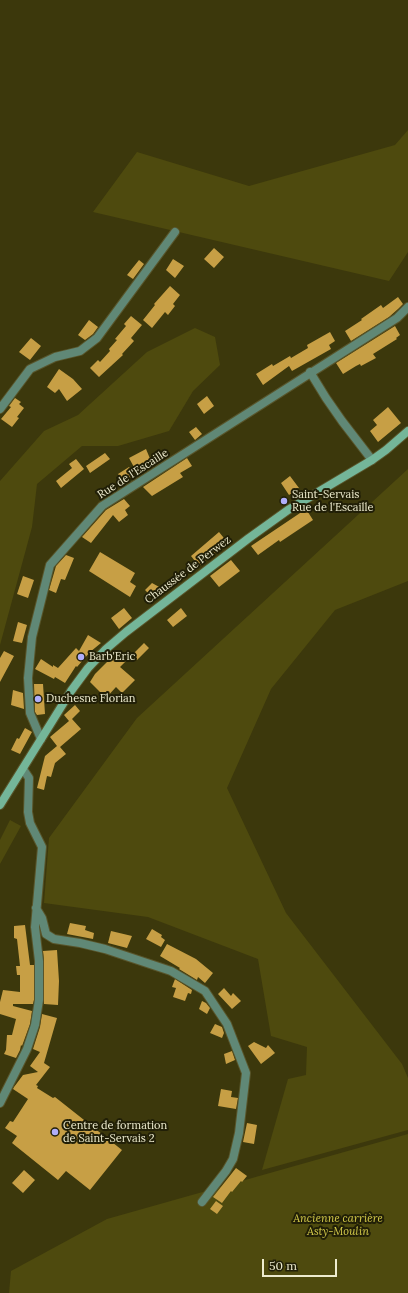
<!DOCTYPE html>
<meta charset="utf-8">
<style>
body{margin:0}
#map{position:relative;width:408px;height:1293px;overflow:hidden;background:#3c380c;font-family:Lora,serif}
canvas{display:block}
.scale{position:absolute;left:262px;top:1259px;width:75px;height:18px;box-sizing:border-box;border:2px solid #edebce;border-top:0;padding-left:5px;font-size:12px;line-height:14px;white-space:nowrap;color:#edebce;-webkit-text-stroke:3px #211f07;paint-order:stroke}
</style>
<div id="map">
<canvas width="408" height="1293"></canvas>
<div class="scale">50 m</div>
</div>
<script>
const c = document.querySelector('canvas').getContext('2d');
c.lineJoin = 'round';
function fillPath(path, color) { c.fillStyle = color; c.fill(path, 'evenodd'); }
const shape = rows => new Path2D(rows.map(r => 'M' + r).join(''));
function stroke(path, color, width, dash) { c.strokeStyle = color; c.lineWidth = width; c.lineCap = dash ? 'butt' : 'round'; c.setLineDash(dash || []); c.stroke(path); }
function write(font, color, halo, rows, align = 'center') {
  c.font = font + ' Lora,serif'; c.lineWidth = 4; c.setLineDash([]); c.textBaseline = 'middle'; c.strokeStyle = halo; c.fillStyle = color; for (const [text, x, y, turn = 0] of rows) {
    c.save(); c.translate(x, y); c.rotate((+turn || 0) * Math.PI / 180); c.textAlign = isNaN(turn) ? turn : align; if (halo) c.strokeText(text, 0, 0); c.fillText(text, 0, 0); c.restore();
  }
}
const green = shape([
 [408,130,408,252,389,281,93,212,137,152,249,186,395,145],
 [195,328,215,337,220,365,193,391,169,431,118,446,82,446,37,484,32,527,0,645,0,481,44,431,78,415,147,352],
 [408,469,408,581,335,610,271,689,227,788,286,913,402,1064,408,1078,408,1130,262,1170,288,1079,306,1075,307,1047,271,1036,258,959,148,917,44,903,49,838,137,718],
 [10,820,21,826,0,864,0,840],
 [408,1134,408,1293,9,1293,11,1271,107,1219]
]);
const building = shape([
 [214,248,224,257,214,268,204,259],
 [173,259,184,266,175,278,166,270],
 [139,260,144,264,133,279,127,275],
 [170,286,180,295,173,304,175,306,168,315,165,312,152,328,143,320,155,305,154,304],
 [398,297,403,304,398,309,389,317,351,341,345,331,362,320,361,319,381,305,383,308],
 [131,316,142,325,131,338,134,341,122,354,123,355,99,377,90,368,98,360,100,362,110,351,109,349,117,340,115,339,126,326,124,324],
 [89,320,98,327,93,334,85,340,78,335],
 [395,326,400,335,396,338,397,339,373,354,376,358,361,366,360,364,356,366,343,374,336,363],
 [330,332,335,341,329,345,331,349,292,371,289,366,263,385,256,374,272,364,273,366,290,356,291,358,308,348,307,345],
 [31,338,41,346,30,360,19,352],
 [59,369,73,379,82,389,67,401,59,389,55,393,47,387],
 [207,396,214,406,204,414,197,404],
 [15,398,21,402,19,404,24,408,17,417,19,418,12,427,1,419,11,407,9,406],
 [388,407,401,423,378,442,370,431,377,425,373,420],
 [196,427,202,434,195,440,189,432],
 [146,449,151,461,135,469,129,458],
 [105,453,110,459,90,473,86,466],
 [187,458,192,466,180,473,183,477,152,496,143,487],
 [76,459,84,469,61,488,56,481,72,468,69,464],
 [129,467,134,475,124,482,118,474],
 [290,476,299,488,289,495,281,483],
 [124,499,130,506,125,510,128,515,119,522,113,515,91,543,82,537,106,510],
 [306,509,313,520,280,542,279,540,258,555,251,546],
 [219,532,228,543,199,566,191,556],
 [100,552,135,573,130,582,136,586,130,597,89,571],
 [66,555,74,558,65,580,61,579,56,593,49,590,56,566],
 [231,560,240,571,219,587,210,576],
 [23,576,34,580,28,598,17,594],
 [152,583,161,588,159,589,163,594,155,600,145,590],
 [124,608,132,618,119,629,111,618],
 [181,608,187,616,173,627,167,620],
 [18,622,27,625,22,643,13,641],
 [88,635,101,643,90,652,77,667,76,666,65,683,55,677,54,679,35,669,41,659,53,667,53,665,58,668,76,648,79,651],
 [144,643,149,648,137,660,132,655],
 [4,651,14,656,0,682,0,658],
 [118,651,127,660,120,667,135,680,122,693,116,687,106,698,90,682,95,674],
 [34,684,43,684,45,714,37,715,35,712],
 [13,690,23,693,24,709,11,705],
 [75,705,80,711,72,719,81,729,60,747,66,754,55,763,51,777,47,776,44,790,37,788,45,756,57,746,50,737,69,721,64,715],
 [25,728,32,732,20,754,11,750,17,738,19,739],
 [70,923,86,926,85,930,94,933,93,939,67,934],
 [25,925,30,965,34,965,34,1000,33,1004,13,1004,13,1006,32,1011,30,1024,22,1046,21,1045,20,1050,16,1058,4,1054,6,1050,7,1035,12,1035,16,1019,0,1014,0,1002,3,990,20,992,20,975,17,975,16,966,20,966,17,939,14,938,14,926],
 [152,929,162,935,161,937,165,940,161,947,146,939],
 [111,931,132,936,127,948,108,943],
 [167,944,196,959,213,973,205,983,198,977,197,980,179,969,180,968,160,956],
 [57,950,59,981,58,1005,44,1004,44,961,43,951],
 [175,979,192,990,191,994,188,993,185,1001,173,997,176,988,172,987],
 [224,988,231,996,233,993,241,1001,232,1009,218,994],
 [202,1001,206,1003,210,1008,207,1014,199,1009],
 [42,1014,57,1018,44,1063,50,1067,36,1085,38,1086,37,1088,53,1098,55,1097,122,1150,90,1190,66,1171,58,1180,12,1143,17,1136,5,1128,10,1121,13,1122,28,1099,13,1089,14,1087,23,1075,38,1072,30,1066,40,1052,33,1049,40,1027],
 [215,1024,222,1027,224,1033,222,1038,210,1033],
 [254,1042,266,1048,268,1045,275,1053,261,1064,248,1046],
 [232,1051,235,1060,226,1064,224,1054],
 [221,1089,232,1091,231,1097,238,1098,236,1109,218,1106],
 [247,1123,257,1125,254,1144,243,1142],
 [236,1168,247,1176,242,1182,241,1181,232,1192,231,1191,222,1203,213,1197],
 [24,1170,35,1180,23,1193,12,1183],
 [216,1201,223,1206,217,1214,210,1209]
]);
const street = shape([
 [310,372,326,398,342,421,372,460],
 [0,409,30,369,55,357,80,351,97,338,175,232],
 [41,739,30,713,28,678,32,637,50,565,102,506,397,318,408,307],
 [36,908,42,918,46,934,54,939,80,943,105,949,171,971,205,991,227,1024,246,1073,239,1133,233,1159,226,1171,202,1202],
 [0,1103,27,1049,35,1025,39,1000,39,961,35,927,42,847,30,823,28,812,29,778,23,769]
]);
const secondary = shape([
 [0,805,71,691,88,668,106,649,126,632,249,538,288,510,372,460,386,450,408,431]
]);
const markers = [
 [284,501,4,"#b0aefa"],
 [81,657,4,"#b0aefa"],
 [38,699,4,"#b0aefa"],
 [55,1132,4,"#b0aefa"]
];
const streetNames = [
 ["Rue de l'Escaille",133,474,-33],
 ["Chaussée de Perwez",188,570,-37]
];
const poiNames = [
 ["Saint-Servais",292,495],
 ["Rue de l'Escaille",292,508],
 ["Barb'Eric",89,657],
 ["Duchesne Florian",46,699],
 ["Centre de formation",63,1126],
 ["de Saint-Servais 2",63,1139]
];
const parkNames = [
 ["Ancienne carrière",338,1219],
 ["Asty-Moulin",338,1232]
];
fillPath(green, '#4e4a0e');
fillPath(building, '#c79f45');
stroke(street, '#58552b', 10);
stroke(secondary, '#58552b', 10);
stroke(street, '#608876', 8);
stroke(secondary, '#74b699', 8);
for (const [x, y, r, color] of markers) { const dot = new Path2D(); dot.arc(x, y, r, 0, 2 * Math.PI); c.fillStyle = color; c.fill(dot); stroke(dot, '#211f07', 1.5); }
write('11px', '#edebce', '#211f07', streetNames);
write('11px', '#edebce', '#211f07', poiNames, 'left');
write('italic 11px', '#d6cc4b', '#211f07', parkNames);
</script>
